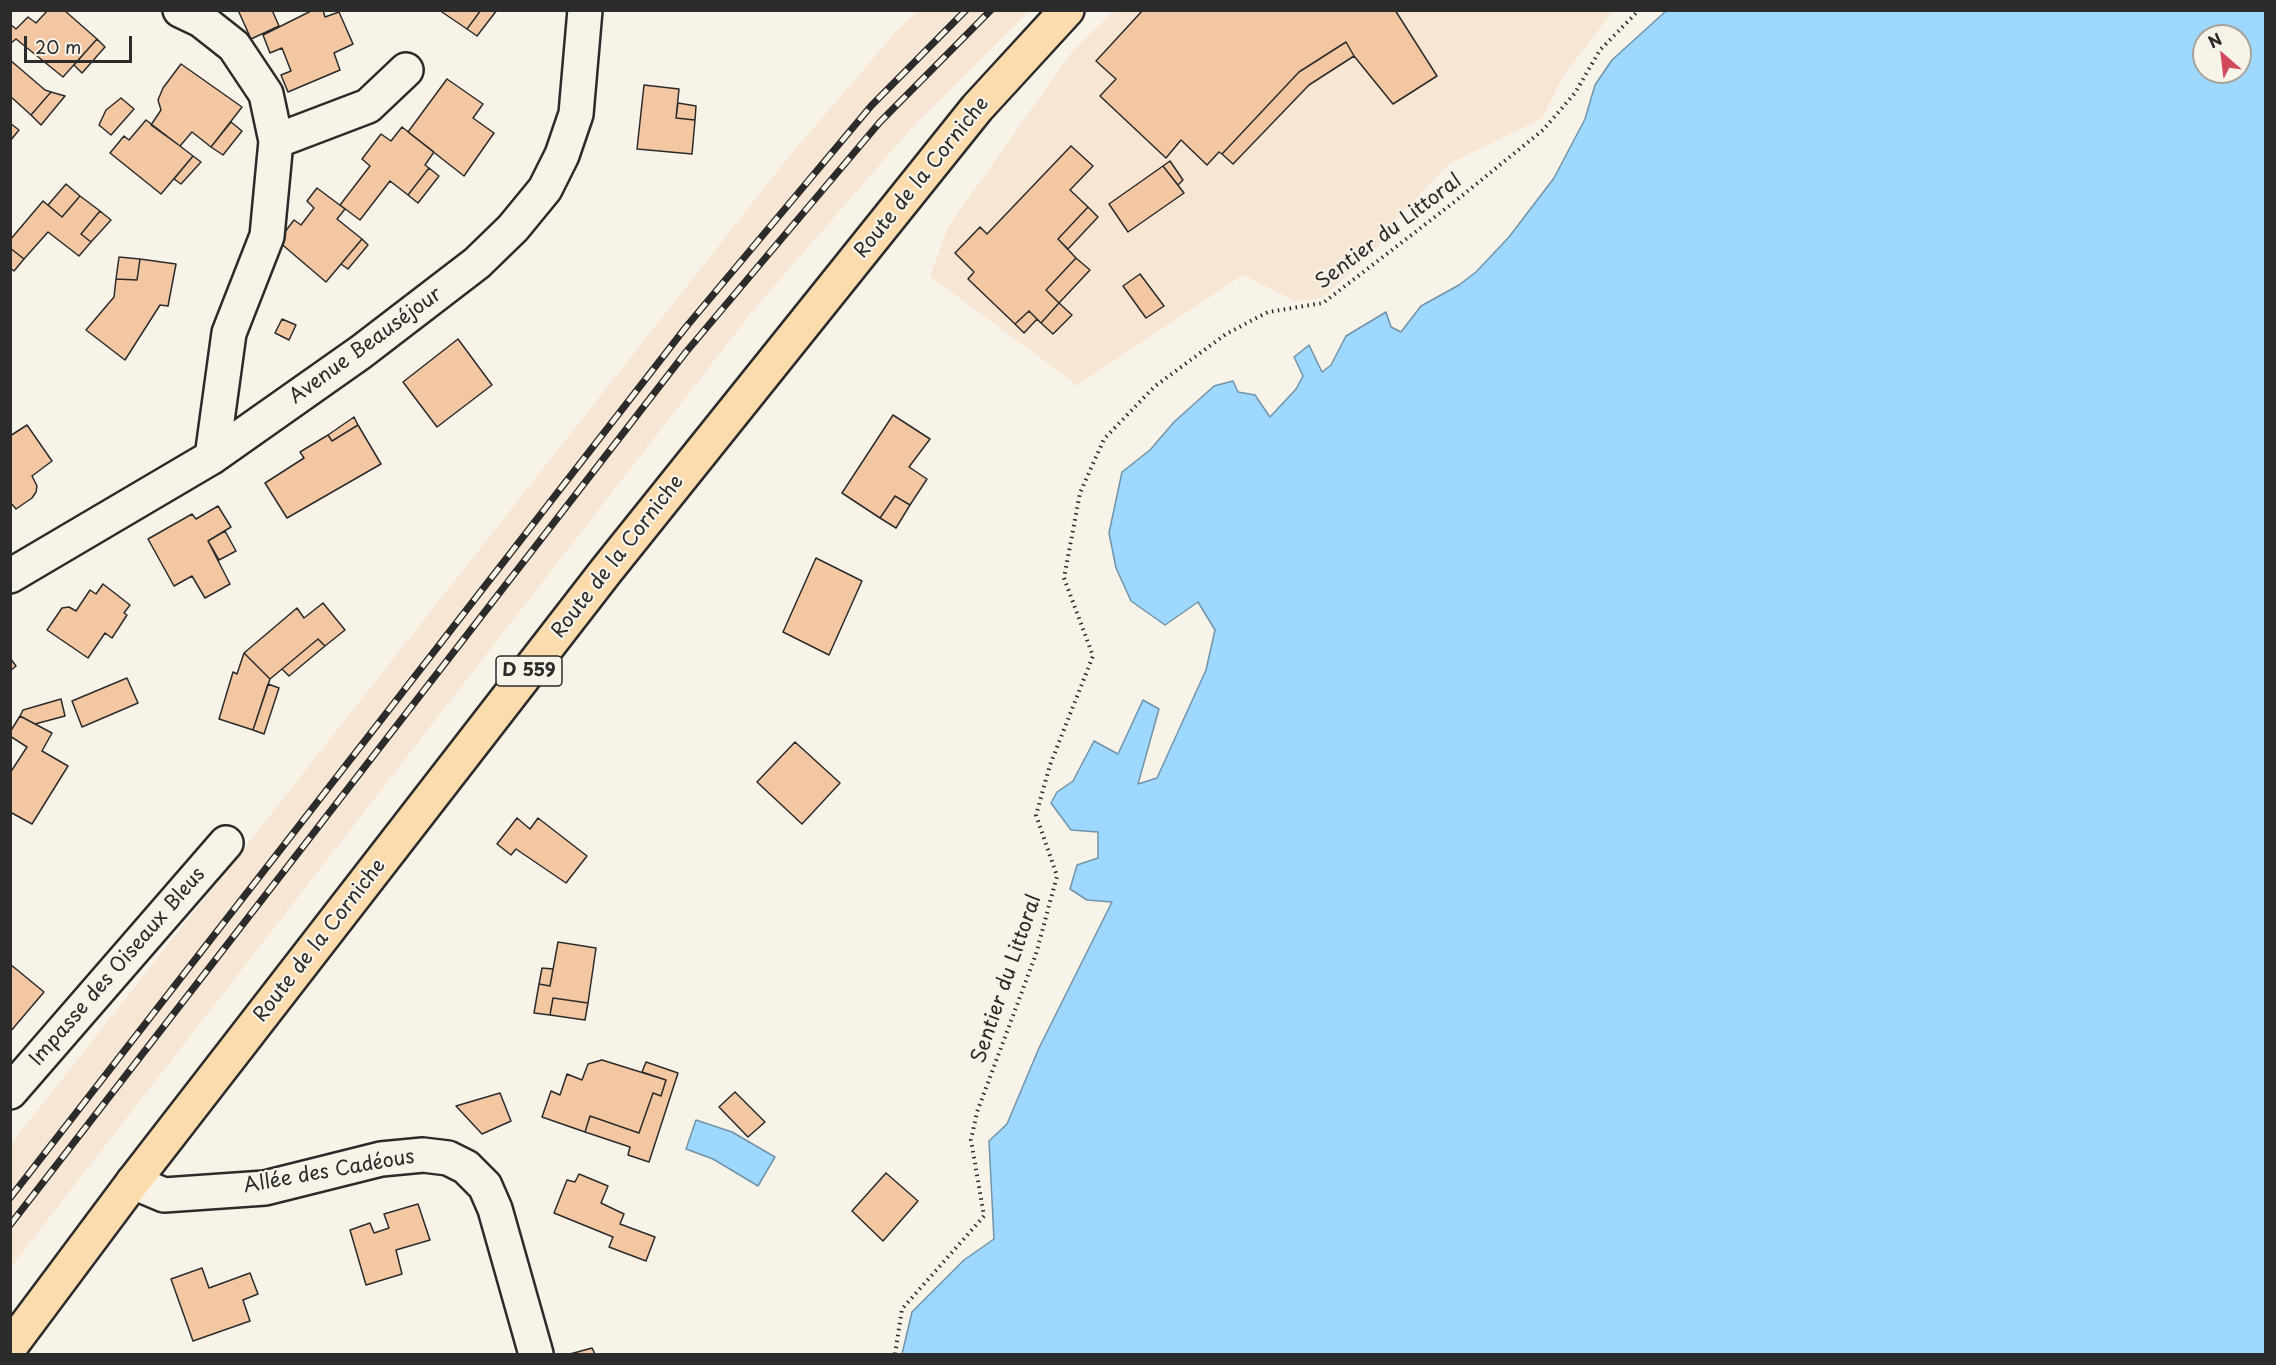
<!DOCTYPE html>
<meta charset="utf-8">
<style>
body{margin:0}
#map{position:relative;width:2276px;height:1365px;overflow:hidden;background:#f7f3e8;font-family:"Playpen Sans",sans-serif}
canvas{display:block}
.frame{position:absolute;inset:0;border:12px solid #2b2b2b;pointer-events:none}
.north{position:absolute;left:2192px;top:24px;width:60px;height:60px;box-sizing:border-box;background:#f7f3e8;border:2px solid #a5a39c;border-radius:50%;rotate:332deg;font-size:16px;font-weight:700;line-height:24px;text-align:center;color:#2b2b2b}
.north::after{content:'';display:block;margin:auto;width:21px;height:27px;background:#d1495b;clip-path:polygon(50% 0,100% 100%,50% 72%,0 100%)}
.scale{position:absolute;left:24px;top:36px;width:108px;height:27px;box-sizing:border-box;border:3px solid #2b2b2b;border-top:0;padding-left:8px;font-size:18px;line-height:21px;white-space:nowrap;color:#2b2b2b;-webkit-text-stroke:4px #f7f3e8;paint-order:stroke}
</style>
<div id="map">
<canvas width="2276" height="1365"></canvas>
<div class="frame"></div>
<div class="north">N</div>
<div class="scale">20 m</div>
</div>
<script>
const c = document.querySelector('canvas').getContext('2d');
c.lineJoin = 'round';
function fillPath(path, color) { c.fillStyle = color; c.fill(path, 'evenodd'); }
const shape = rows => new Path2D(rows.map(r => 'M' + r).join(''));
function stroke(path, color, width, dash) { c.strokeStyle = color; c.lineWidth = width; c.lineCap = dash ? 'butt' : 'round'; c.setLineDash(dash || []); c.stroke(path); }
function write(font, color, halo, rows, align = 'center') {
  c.font = font + ' "Playpen Sans",sans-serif'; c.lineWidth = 4.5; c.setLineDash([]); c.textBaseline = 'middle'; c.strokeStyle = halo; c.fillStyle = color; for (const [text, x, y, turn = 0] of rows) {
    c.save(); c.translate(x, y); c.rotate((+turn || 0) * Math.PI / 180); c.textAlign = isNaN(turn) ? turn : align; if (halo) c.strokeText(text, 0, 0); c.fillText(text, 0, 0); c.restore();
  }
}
const built = shape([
 [918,11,1029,11,916,123,755,308,11,1267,11,1144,791,154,894,34],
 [1114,11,1613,11,1563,76,1542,118,1449,164,1407,207,1376,249,1322,298,1296,301,1243,275,1077,385,930,276,948,227,1072,52]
]);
const water = shape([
 [1666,11,2265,11,2265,1354,902,1354,912,1312,964,1260,994,1239,989,1141,1007,1124,1039,1048,1112,902,1087,900,1070,889,1077,865,1098,858,1098,832,1071,830,1051,803,1057,792,1073,781,1094,741,1118,754,1143,700,1159,709,1138,784,1157,778,1206,670,1215,630,1198,602,1165,625,1131,601,1116,568,1109,533,1122,472,1150,450,1174,422,1214,386,1233,381,1238,392,1255,395,1270,417,1296,389,1303,376,1294,357,1309,345,1322,372,1331,365,1346,336,1386,312,1391,327,1401,332,1421,306,1459,285,1476,272,1509,237,1554,178,1585,119,1595,85,1612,60,1666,11],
 [2204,36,2240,36,2240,72,2204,72,2204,36],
 [696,1120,732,1132,775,1157,758,1186,713,1159,686,1149,696,1120]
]);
const building = shape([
 [48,10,64,10,97,39,63,77,16,39,10,44,10,24,16,29,28,17,36,23,48,10],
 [238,10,272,10,279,26,251,39,238,10],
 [313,10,323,10,325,17,339,12,353,44,334,53,340,70,288,92,281,75,291,71,282,48,270,53,263,35,313,10],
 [439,10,481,10,467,29,439,10],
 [481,10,497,10,477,36,467,29,481,10],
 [1143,10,1395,10,1437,76,1393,104,1354,56,1346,42,1299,72,1222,154,1219,152,1207,165,1181,140,1166,158,1100,96,1116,79,1096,61,1143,10],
 [97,39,105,47,82,73,74,65,97,39],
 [1346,42,1354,56,1309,85,1233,164,1222,154,1299,72,1346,42],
 [10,60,45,90,51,92,31,115,10,96,10,60],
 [181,64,242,107,211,147,192,132,180,146,151,125,161,110,158,100,163,88,181,64],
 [447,79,483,104,473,118,494,133,464,176,408,132,447,79],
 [644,85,679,89,676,118,695,120,692,154,637,149,644,85],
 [51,92,65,96,41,125,31,115,51,92],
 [121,98,134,109,111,135,99,125,106,110,121,98],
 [678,103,696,106,695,120,676,118,678,103],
 [146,120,193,156,161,194,110,153,124,136,129,140,146,120],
 [231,122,242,131,223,155,211,147,231,122],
 [10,123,19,130,10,141,10,123],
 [402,127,434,152,425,165,429,168,408,195,390,181,360,220,340,205,370,166,362,159,381,134,391,141,402,127],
 [1071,146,1093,166,1070,190,1088,207,1058,239,1076,258,1046,290,1059,303,1041,323,1029,311,1015,324,968,279,974,272,955,253,980,227,987,234,1071,146],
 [193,156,201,162,181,184,174,179,193,156],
 [1170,161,1183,180,1178,185,1163,166,1170,161],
 [1163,166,1184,193,1128,232,1109,204,1163,166],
 [429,168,439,176,418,203,408,195,429,168],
 [66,184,80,196,62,217,48,205,66,184],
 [317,188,345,209,337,219,362,239,326,282,278,241,294,220,301,225,314,208,307,201,317,188],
 [80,196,100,211,81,234,91,242,79,256,48,232,24,259,10,248,10,240,43,201,62,217,80,196],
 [1088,207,1098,217,1068,249,1058,239,1088,207],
 [100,211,111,220,91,242,81,234,100,211],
 [362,239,368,245,348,269,341,264,362,239],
 [10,248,24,259,14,271,10,268,10,248],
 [119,257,140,259,137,280,116,279,119,257],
 [1076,258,1090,270,1059,303,1046,290,1076,258],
 [140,259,176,264,168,306,160,305,125,360,86,330,114,297,116,279,137,280,140,259],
 [1140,274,1164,306,1146,318,1123,286,1140,274],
 [1059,303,1072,315,1053,334,1041,323,1059,303],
 [1029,311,1037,319,1024,333,1015,324,1029,311],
 [282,319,296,325,289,340,275,333,282,319],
 [458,339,492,385,437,427,403,382,458,339],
 [893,415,930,439,909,467,927,479,910,505,895,496,880,518,842,493,893,415],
 [354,417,358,425,332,441,328,435,354,417],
 [27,425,52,461,32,476,37,486,36,492,32,498,16,509,10,502,10,436,27,425],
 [358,425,381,464,287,518,265,483,304,458,300,452,328,435,332,441,358,425],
 [895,496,910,505,896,528,880,518,895,496],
 [218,506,231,527,208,541,230,584,205,598,192,576,174,586,148,539,192,514,196,519,218,506],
 [225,531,236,551,219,560,208,541,225,531],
 [816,558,862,581,829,655,783,632,816,558],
 [103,584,130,605,124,613,127,615,112,638,105,633,88,658,47,630,62,608,69,607,76,611,90,590,96,594,103,584],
 [323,603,345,630,325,646,318,639,270,679,244,653,297,608,304,618,323,603],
 [318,639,325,646,289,676,282,669,318,639],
 [244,653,270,679,253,730,219,719,233,672,237,674,244,653],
 [10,658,16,666,10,671,10,658],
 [127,678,138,703,82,727,72,701,127,678],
 [268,684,279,688,264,734,253,730,268,684],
 [61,699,65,716,35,724,20,716,23,710,61,699],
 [20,716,52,733,42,751,68,766,32,824,10,812,10,773,27,747,10,736,10,732,20,716],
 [795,742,840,783,802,824,757,782,795,742],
 [517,818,530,829,538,818,587,856,566,883,516,849,511,855,497,844,517,818],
 [558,942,596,948,588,1003,553,998,550,1015,534,1013,539,984,550,986,558,942],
 [10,964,44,992,10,1032,10,964],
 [542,968,553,969,550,986,539,984,542,968],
 [553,998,588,1003,585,1020,550,1015,553,998],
 [602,1060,666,1080,661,1096,653,1093,639,1133,590,1116,585,1132,542,1117,551,1091,560,1095,567,1074,582,1080,588,1064,602,1060],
 [646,1062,678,1073,649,1162,628,1155,630,1147,585,1132,590,1116,639,1133,653,1093,661,1096,666,1080,642,1072,646,1062],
 [735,1092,765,1122,748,1137,719,1107,735,1092],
 [500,1093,511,1121,482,1134,456,1106,500,1093],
 [886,1173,918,1201,883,1241,852,1211,886,1173],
 [579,1174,608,1186,601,1203,624,1214,620,1224,655,1237,646,1261,609,1247,613,1237,554,1213,567,1180,575,1182,579,1174],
 [418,1204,430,1240,396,1250,402,1274,366,1285,350,1230,370,1223,374,1233,389,1228,384,1214,418,1204],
 [202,1268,209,1288,250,1273,258,1294,243,1300,250,1321,193,1341,171,1279,202,1268],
 [592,1348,595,1354,570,1354,592,1348]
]);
const path = shape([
 [895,1354,902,1309,984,1216,971,1140,977,1112,1036,954,1057,876,1036,815,1050,765,1093,656,1064,578,1080,493,1104,439,1154,387,1226,334,1268,312,1323,303,1453,203,1543,130,1575,93,1600,50,1639,10]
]);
const minor = shape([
 [180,10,201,20,234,46,266,94,276,141,267,236,229,333,212,457],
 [276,141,368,106,406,70],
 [10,576,212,457,361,352,477,263,513,228,545,189,562,155,576,114,585,10],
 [10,1092,226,843],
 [133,1182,164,1195,265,1188,381,1159,423,1155,448,1158,466,1167,485,1186,495,1209,536,1354]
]);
const primary = shape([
 [10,1347,133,1182,606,571,977,108,1067,10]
]);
const rail = shape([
 [10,1198,686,327,871,106,966,10],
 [10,1225,686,352,880,122,991,10]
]);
const shields = [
 [529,671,66]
];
const shieldNames = [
 ["D 559",529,671]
];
const streetNames = [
 ["Route de la Corniche",922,178,-51],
 ["Sentier du Littoral",1389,232,-37],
 ["Avenue Beauséjour",366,346,-36],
 ["Route de la Corniche",618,557,-52],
 ["Route de la Corniche",320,941,-52],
 ["Impasse des Oiseaux Bleus",118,967,-49],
 ["Sentier du Littoral",1007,979,-71],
 ["Allée des Cadéous",329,1172,-10]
];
fillPath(built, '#f6e6d3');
fillPath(water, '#9ed8fe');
stroke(water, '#7093aa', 1.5);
fillPath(building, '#f2c7a2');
stroke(building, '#2b2b2b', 1.5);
stroke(minor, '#2b2b2b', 38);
stroke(primary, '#2b2b2b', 38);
stroke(path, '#2b2b2b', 4, [1.5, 4.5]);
stroke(minor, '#f7f3e8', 33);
stroke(primary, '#fcdcac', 33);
stroke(rail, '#2b2b2b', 7);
stroke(rail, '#f7f3e8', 4.5, [14]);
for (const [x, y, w] of shields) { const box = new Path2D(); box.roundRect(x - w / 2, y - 15, w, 30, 4.5); c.fillStyle = '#f7f3e8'; c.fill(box); stroke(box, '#2b2b2b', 1.5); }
write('bold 18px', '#2b2b2b', null, shieldNames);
write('20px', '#2b2b2b', '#f7f3e8', streetNames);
</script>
